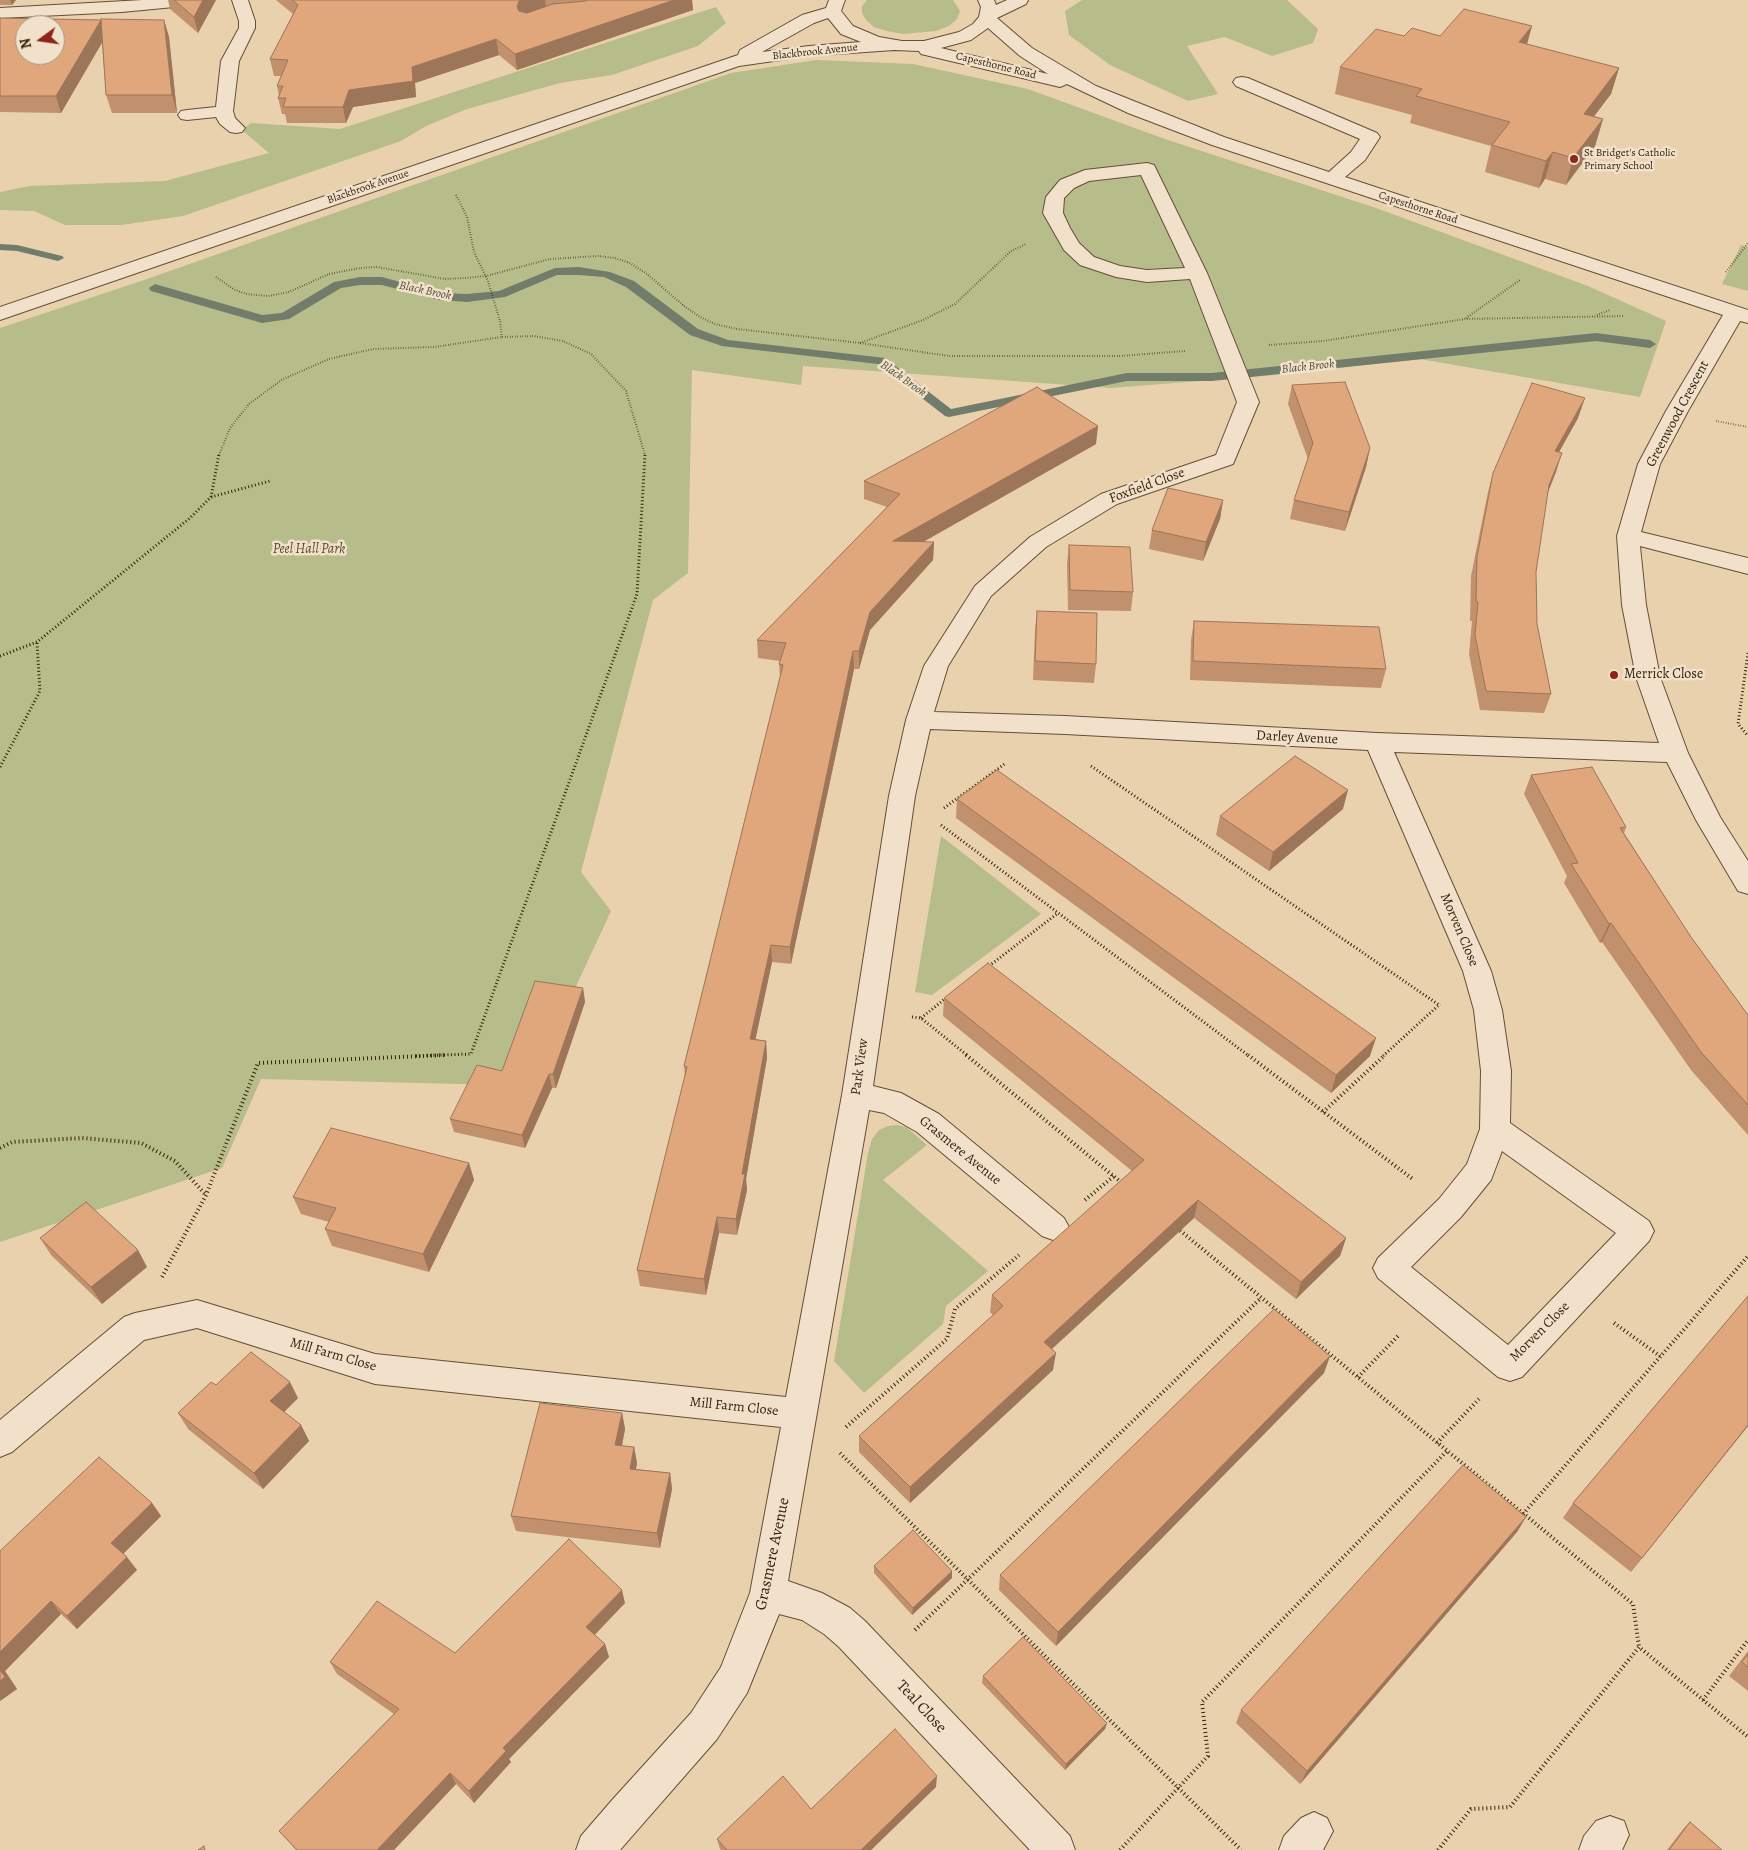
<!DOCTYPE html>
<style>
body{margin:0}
#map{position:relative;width:1748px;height:1850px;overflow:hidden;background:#ead1ad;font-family:Alegreya,serif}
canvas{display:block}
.north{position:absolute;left:15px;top:15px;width:50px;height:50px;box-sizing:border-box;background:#f1e1ca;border:1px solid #a6957e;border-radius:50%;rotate:256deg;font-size:14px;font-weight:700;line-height:20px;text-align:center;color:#36240d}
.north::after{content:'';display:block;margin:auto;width:18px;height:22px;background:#8f2418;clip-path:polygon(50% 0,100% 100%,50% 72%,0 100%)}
</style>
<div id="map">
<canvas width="1748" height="1850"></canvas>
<div class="north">N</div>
</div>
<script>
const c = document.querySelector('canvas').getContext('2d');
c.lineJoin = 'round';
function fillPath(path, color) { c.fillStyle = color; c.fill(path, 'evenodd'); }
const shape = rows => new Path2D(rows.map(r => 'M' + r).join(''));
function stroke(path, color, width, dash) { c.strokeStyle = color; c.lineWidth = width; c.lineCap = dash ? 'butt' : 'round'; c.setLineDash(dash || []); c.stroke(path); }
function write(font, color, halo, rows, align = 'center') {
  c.font = font + ' Alegreya,serif'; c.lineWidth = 5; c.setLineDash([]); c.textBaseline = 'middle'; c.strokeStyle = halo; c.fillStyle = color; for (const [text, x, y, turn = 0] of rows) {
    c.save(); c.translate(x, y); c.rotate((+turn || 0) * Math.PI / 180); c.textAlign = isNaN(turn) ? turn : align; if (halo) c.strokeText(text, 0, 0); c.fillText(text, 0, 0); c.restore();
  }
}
const green = shape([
 [867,0,953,0,960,11,957,19,949,26,936,31,903,34,887,31,874,27,866,20,862,13,862,6],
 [1082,0,1287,0,1318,29,1313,43,1272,56,1225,37,1187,46,1218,94,1188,101,1110,65,1069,35,1065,11],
 [716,7,726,23,698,46,612,75,560,83,467,109,426,126,401,141,183,216,121,225,65,225,34,211,0,210,0,192,29,186,165,181,269,153,242,130,251,123,340,129],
 [816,60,913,64,1028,89,1165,139,1376,208,1588,286,1666,321,1640,397,1420,359,1264,376,1111,388,803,366,801,385,692,370,688,573,653,600,581,872,611,911,571,997,499,1085,261,1079,222,1168,0,1242,0,328,147,279,731,73],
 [1741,245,1748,247,1748,291,1722,284],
 [941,836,1041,914,932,995,915,992],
 [897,1125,906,1127,927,1145,883,1180,988,1271,946,1306,943,1324,864,1393,834,1361,868,1153,872,1139,879,1130,888,1126]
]);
const stream = shape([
 [0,244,17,245,62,256,64,258,58,261,17,251,0,250,0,244],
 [579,267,610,272,634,281,698,329,728,340,885,358,951,409,1127,373,1212,373,1596,333,1650,340,1656,344,1650,348,1596,341,1212,381,1127,381,949,417,945,416,878,364,722,346,690,335,626,287,604,277,579,275,557,275,505,297,467,302,439,300,382,285,360,285,341,288,289,319,262,323,151,291,149,288,155,284,262,315,282,313,334,282,360,277,382,277,440,293,467,294,499,291,555,268,579,267]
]);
const pathFar2 = shape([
 [456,195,467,217,474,252,488,281,500,321,502,337],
 [1726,272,1748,243],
 [216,277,235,290,247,294,268,296,289,292,329,274,360,268,377,267,445,279,465,278,486,276,550,259,598,256,615,258,630,263,647,274,684,306,700,317,715,324,737,329,860,343,949,356,1120,356,1185,351],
 [1597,315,1610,310],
 [1466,318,1520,280],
 [860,343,923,320,955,304,1011,251,1026,244],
 [1269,345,1323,341,1465,319,1623,316],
 [1716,421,1748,427],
 [219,455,230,428,249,404,283,379,329,359,373,349,434,347,502,337,534,336,563,341,591,354,626,391,645,455]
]);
const pathFar1 = shape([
 [211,497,270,481],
 [1748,653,1738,724,1748,736],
 [0,656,37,642,190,518,211,497,219,454],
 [1091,766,1439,1005],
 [0,767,40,691,37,643],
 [944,808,1006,763],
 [941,825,1249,1056],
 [989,966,1058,913],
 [912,1017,921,1018,968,1056],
 [921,1018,946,998],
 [416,1056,471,1054,637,594,645,454],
 [1383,1056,1440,1004]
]);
const path = shape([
 [966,1055,1122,1183],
 [1248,1055,1414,1180],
 [1323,1112,1385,1055],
 [0,1148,12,1142,82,1138,141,1143,175,1161,206,1195],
 [1085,1200,1114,1176],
 [1177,1228,1633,1604,1639,1647],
 [162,1277,206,1195,258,1063,446,1055],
 [1614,1323,1660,1356],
 [1358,1377,1399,1335],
 [846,1427,947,1339,955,1309,1019,1255],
 [1437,1443,1479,1399],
 [840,1453,1241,1850],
 [1523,1514,1748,1256],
 [915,1630,1261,1298],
 [1703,1700,1748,1640],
 [1120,1850,1208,1756,1202,1702,1447,1451],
 [1438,1850,1471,1809,1510,1807,1639,1647,1748,1737]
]);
const minor = shape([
 [143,0,203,0,201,4,195,5,122,12,0,18,0,8,143,0],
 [232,0,248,0,255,21,255,28,239,61,233,111,235,118,245,128,242,132,236,133,230,132,220,124,216,117,187,120,181,119,178,115,181,111,187,110,216,107,221,61,239,28,239,21,232,0],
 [829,0,845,0,841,11,853,26,879,37,902,41,924,41,959,32,973,24,979,17,981,7,978,0,994,0,996,5,1007,0,1028,0,1026,4,997,18,1032,48,1096,86,1224,137,1329,172,1351,152,1360,139,1236,86,1233,82,1236,78,1242,77,1248,78,1377,133,1380,137,1365,160,1345,177,1748,310,1748,323,1740,321,1688,411,1660,464,1641,532,1748,558,1748,574,1640,546,1646,605,1660,677,1688,753,1720,817,1748,861,1748,894,1738,891,1696,820,1667,762,1394,752,1491,971,1502,1010,1511,1071,1510,1123,1649,1221,1654,1231,1649,1241,1522,1377,1510,1381,1498,1377,1378,1278,1373,1268,1378,1258,1439,1199,1467,1164,1480,1129,1481,1071,1474,1010,1463,971,1368,750,1065,734,930,729,915,796,873,1086,901,1093,939,1114,1064,1218,1069,1227,1064,1236,1053,1240,1042,1236,917,1132,884,1113,869,1110,788,1581,822,1593,850,1608,865,1621,1070,1836,1075,1850,1030,1850,839,1647,824,1634,802,1620,779,1614,747,1693,717,1739,620,1850,576,1850,581,1836,613,1799,691,1713,721,1667,750,1593,781,1427,375,1384,197,1328,144,1340,12,1452,0,1457,0,1420,124,1317,135,1313,197,1300,375,1354,786,1397,842,1095,889,796,906,720,924,666,975,586,1030,537,1101,494,1216,455,1237,402,1190,279,1147,282,1116,277,1080,265,1064,250,1043,213,1046,197,1060,180,1085,170,1147,163,1154,165,1207,273,1259,402,1233,464,1117,504,1046,547,991,596,948,666,934,712,1065,716,1377,733,1659,743,1636,677,1622,605,1617,536,1638,464,1666,411,1723,315,1212,145,1128,113,1067,84,1060,87,921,54,919,51,894,50,809,56,739,66,0,320,0,307,738,55,740,50,802,15,826,8,829,0],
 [828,18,841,34,861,42,809,46,762,52,814,23,828,18],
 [988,28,1020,56,1048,74,941,48,971,40,988,28],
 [1141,175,1185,268,1147,270,1120,266,1094,257,1079,243,1070,228,1063,213,1064,198,1074,188,1089,181,1141,175],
 [1502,1151,1616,1233,1508,1345,1411,1267,1461,1217,1491,1180,1502,1151],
 [1314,1812,1327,1818,1333,1831,1323,1850,1279,1850,1284,1836,1301,1818,1314,1812],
 [1610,1816,1624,1821,1629,1835,1622,1850,1579,1850,1584,1836,1596,1821,1610,1816]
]);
const wall = shape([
 [0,0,16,0,12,5,0,5],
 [168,0,216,0,198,33,170,9],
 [276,0,692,0,693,10,517,70,499,55,415,83,416,97,353,107,346,123,287,123,285,114,282,114,278,98,279,95,277,86,281,76,274,76,270,59,293,14],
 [0,18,101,20,164,20,169,37,177,113,112,113,106,95,102,42,61,113,0,112],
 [1404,36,1440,36,1527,44,1619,68,1611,94,1594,116,1603,119,1595,146,1566,185,1545,179,1539,188,1485,172,1491,146,1410,123,1412,115,1335,94,1340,67],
 [1292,385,1370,448,1366,467,1345,531,1290,519,1294,500,1308,459,1288,404],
 [1578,418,1559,452,1556,472,1548,491,1536,572,1537,624,1551,694,1544,713,1480,710,1469,654,1472,621,1470,621,1471,576,1488,492,1493,473],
 [1096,444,923,542,934,542,933,560,870,630,859,669,854,669,791,964,772,962,755,1039,766,1041,767,1058,746,1179,747,1190,737,1235,719,1233,706,1295,640,1286,637,1270,685,1076,684,1066,780,677,779,664,780,661,758,658,757,640,887,507,864,499,864,481],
 [1223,500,1220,519,1203,561,1149,549,1152,530],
 [1069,545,1133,592,1131,611,1068,610,1067,564],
 [1037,611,1096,664,1094,683,1033,680,1035,630],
 [1194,621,1386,669,1381,688,1190,680,1191,640],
 [1531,775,1626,827,1624,833,1691,937,1748,1015,1748,1135,1691,1070,1602,942,1600,943,1564,883,1567,876,1524,794],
 [957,799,1370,1056,1331,1093,956,818],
 [1343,809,1269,871,1216,835,1220,816],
 [583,988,585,1002,556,1088,552,1088,525,1148,454,1132,450,1119,502,1071],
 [944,998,1346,1238,1340,1256,1296,1299,1194,1218,1052,1349,1053,1370,910,1503,859,1452,859,1436,993,1315,990,1312,992,1295,1132,1171,943,1016],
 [469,1163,474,1180,429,1272,332,1246,325,1229,329,1222,301,1214,293,1197],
 [40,1238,147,1267,102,1304,51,1255],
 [1748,1296,1748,1426,1631,1572,1563,1518,1573,1503],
 [1330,1356,1324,1373,1056,1646,999,1590,1000,1575],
 [216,1385,298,1398,284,1412,301,1425,309,1441,263,1489,188,1429,178,1413],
 [622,1413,625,1429,622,1446,634,1447,637,1463,636,1469,670,1473,672,1489,660,1548,516,1531,511,1516],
 [152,1503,161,1516,123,1554,137,1570,77,1629,61,1614,5,1671,17,1689,0,1701,0,1551],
 [1526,1517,1517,1532,1300,1784,1236,1723,1241,1710],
 [874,1566,952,1578,912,1615,874,1573],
 [625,1603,595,1635,605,1644,609,1657,509,1759,511,1762,474,1803,456,1784,394,1850,296,1850,279,1831,394,1714,337,1674,330,1662,455,1653],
 [1748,1651,1748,1691,1729,1676],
 [983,1676,1107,1723,1105,1729,1065,1770,982,1683],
 [936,1787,871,1850,721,1850,720,1849,717,1839,811,1809],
 [1690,1822,1722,1850,1667,1850,1684,1828]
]);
const shadedWall = shape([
 [10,0,16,0,12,5],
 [203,0,216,0,198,33,194,17],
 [522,0,545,0,546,7,521,17,517,7,519,1],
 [674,0,692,0,693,10,517,70,515,54],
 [101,20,106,36,61,113,56,96],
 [164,20,169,37,177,113,172,95],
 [1532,26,1525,52,1519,42],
 [496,39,499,55,415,83,416,97,353,107,346,123,343,107,349,90,412,67],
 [1619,68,1611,94,1576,140,1584,114],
 [1603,119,1595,146,1566,185,1573,158],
 [1553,152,1545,179,1539,188,1546,161],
 [1585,398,1578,418,1549,470,1555,451],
 [1098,426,1096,444,893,559,893,541],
 [1370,448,1366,467,1345,531,1349,512],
 [1562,453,1556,472,1543,505,1549,485],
 [1223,500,1220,519,1203,561,1206,542],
 [934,542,933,560,870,630,859,669,859,651,870,612],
 [853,651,854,669,791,964,790,947],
 [1348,790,1343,809,1269,871,1273,852],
 [1611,923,1602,942,1600,943,1609,924],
 [771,945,772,962,752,1056,750,1039],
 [583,988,585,1002,556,1088,553,1074],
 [1376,1038,1370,1056,1331,1093,1336,1075],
 [766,1041,767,1058,746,1179,747,1190,737,1235,736,1219,742,1174],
 [549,1074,552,1088,525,1148,522,1135],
 [469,1163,474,1180,429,1272,423,1254],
 [1198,1200,1194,1218,1042,1358,1044,1342],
 [717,1217,719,1233,706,1295,704,1279],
 [1346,1238,1340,1256,1296,1299,1301,1282],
 [138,1250,147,1267,102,1304,91,1287],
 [1056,1353,1053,1370,910,1503,910,1487],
 [1330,1356,1324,1373,1056,1646,1058,1632],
 [290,1382,298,1398,279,1417,270,1401],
 [622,1413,625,1429,619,1460,615,1445],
 [301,1425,309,1441,263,1489,254,1473],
 [1748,1425,1748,1426,1631,1572,1642,1558],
 [634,1447,637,1463,633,1484,630,1469],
 [670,1473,672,1489,660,1548,657,1533],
 [152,1503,161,1516,121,1556,111,1543],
 [1526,1517,1517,1532,1300,1784,1307,1771],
 [127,1557,137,1570,77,1629,67,1616],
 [952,1571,952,1578,912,1615,913,1608],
 [622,1590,625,1603,590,1639,586,1627],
 [51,1601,61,1614,5,1671,17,1689,0,1701,0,1652],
 [605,1644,609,1657,509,1759,511,1762,474,1803,469,1791,503,1748],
 [1107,1723,1105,1729,1065,1770,1066,1764],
 [450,1773,456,1784,394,1850,378,1850,378,1849],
 [937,1776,936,1787,871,1850,861,1850]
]);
const building = shape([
 [174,0,203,0,194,17,174,0],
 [292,0,522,0,519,1,517,7,519,11,527,13,553,4,586,1,587,0,674,0,515,54,496,39,412,67,413,81,349,90,343,107,283,107,286,98,278,98,283,86,277,86,288,60,270,59,298,5,292,0],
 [1464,9,1532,26,1519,42,1619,68,1584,114,1603,119,1573,158,1553,152,1546,161,1492,145,1510,122,1416,96,1422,89,1340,67,1376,29,1404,36,1412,28,1440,36,1464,9],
 [0,18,101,20,56,96,0,96,0,18],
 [25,25,55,25,55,55,25,55,25,25],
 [101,19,164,20,172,95,106,95,101,19],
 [1345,382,1370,448,1349,512,1294,500,1313,443,1292,385,1345,382],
 [1532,383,1585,398,1555,451,1562,453,1549,485,1536,572,1537,624,1551,694,1486,691,1475,635,1478,602,1476,601,1477,557,1493,473,1532,383],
 [1037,387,1098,426,893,541,934,542,870,612,859,651,853,651,790,947,771,945,750,1039,766,1041,742,1174,745,1174,736,1219,717,1217,704,1279,637,1270,687,1067,684,1066,783,665,779,664,786,643,757,640,900,494,864,481,1037,387],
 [1168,488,1223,500,1206,542,1152,530,1168,488],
 [1069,545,1130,547,1133,592,1070,590,1069,545],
 [1037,611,1097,613,1096,664,1035,661,1037,611],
 [1194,621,1379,627,1386,669,1193,661,1194,621],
 [1295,756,1348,790,1273,852,1220,816,1295,756],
 [1592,767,1626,827,1620,828,1691,937,1748,1015,1748,1105,1701,1052,1611,923,1609,924,1571,864,1578,863,1531,775,1592,767],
 [997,770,1376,1038,1336,1075,957,799,997,770],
 [988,963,1346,1238,1301,1282,1198,1200,1044,1342,1056,1353,910,1487,859,1436,1003,1306,992,1295,1144,1160,944,998,988,963],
 [535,981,583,988,553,1074,549,1074,522,1135,450,1119,477,1065,502,1071,535,981],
 [331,1128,469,1163,423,1254,325,1229,336,1208,293,1197,331,1128],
 [86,1202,138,1250,91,1287,40,1238,86,1202],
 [1748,1296,1748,1425,1642,1558,1573,1503,1748,1296],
 [1274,1309,1330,1356,1058,1632,1000,1575,1274,1309],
 [251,1352,290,1382,270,1401,301,1425,254,1473,178,1413,211,1382,216,1385,251,1352],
 [540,1403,622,1413,615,1445,634,1447,630,1469,670,1473,657,1533,511,1516,540,1403],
 [99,1457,152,1503,111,1543,127,1557,67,1616,51,1601,0,1652,0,1551,99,1457],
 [1463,1465,1526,1517,1307,1771,1241,1710,1463,1465],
 [913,1530,952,1571,913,1608,874,1566,913,1530],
 [569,1539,622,1590,586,1627,605,1644,503,1748,506,1751,469,1791,450,1773,378,1849,378,1850,297,1850,279,1831,399,1709,330,1662,377,1601,455,1653,569,1539],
 [1023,1637,1107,1723,1066,1764,983,1676,1023,1637],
 [1748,1654,1748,1667,1742,1662,1748,1654],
 [0,1670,5,1677,0,1681,0,1670],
 [895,1729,937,1776,861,1850,727,1850,717,1839,783,1776,811,1809,895,1729],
 [1690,1822,1722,1850,1669,1850,1690,1822],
 [204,1846,205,1850,198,1850,204,1846]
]);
const markers = [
 [1574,159,5,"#8f2418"],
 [1614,675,5,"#8f2418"]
];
const farStreetnames = [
 ["Blackbrook Avenue",815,52,-6],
 ["Capesthorne Road",996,66,14],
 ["Blackbrook Avenue",368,187,-19],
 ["Capesthorne Road",1418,208,18]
];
const farPoinames = [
 ["St Bridget's Catholic",1584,153],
 ["Primary School",1584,166]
];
const farWaternames = [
 ["Black Brook",425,291,12],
 ["Black Brook",1308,367,-6],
 ["Black Brook",903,379,35]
];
const streetNames = [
 ["Greenwood Crescent",1678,414,-62],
 ["Foxfield Close",1147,486,-20],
 ["Darley Avenue",1297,738,3],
 ["Morven Close",1459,930,67],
 ["Park View",860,1067,-82],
 ["Grasmere Avenue",960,1151,39],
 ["Morven Close",1540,1332,-45],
 ["Mill Farm Close",333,1355,16],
 ["Mill Farm Close",734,1407,6]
];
const parkNames = [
 ["Peel Hall Park",309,550]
];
const poiNames = [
 ["Merrick Close",1624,675]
];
const nearStreetnames = [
 ["Grasmere Avenue",773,1554,-78],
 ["Teal Close",921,1707,47]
];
fillPath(green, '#b6bc8a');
fillPath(stream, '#717c6b');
stroke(minor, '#634f35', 2);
stroke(pathFar2, '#36240d', 2, [0.5, 2]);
stroke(pathFar1, '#36240d', 3, [1, 2.5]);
stroke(path, '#36240d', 4, [1, 3]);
fillPath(minor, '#f1e1ca');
fillPath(wall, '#c1906c');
fillPath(shadedWall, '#9d7558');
fillPath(building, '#e0a77d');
stroke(building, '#9d7558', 1);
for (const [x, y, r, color] of markers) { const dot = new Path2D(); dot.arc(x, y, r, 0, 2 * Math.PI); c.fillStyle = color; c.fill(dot); stroke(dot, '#f1e1ca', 2); }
write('11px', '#36240d', '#f1e1ca', farStreetnames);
write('11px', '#36240d', '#f1e1ca', farPoinames, 'left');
write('italic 12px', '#4e4934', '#f1e1ca', farWaternames);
write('14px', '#36240d', '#f1e1ca', streetNames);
write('italic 14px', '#564a2c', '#f1e1ca', parkNames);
write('14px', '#36240d', '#f1e1ca', poiNames, 'left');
write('16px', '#36240d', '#f1e1ca', nearStreetnames);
</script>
